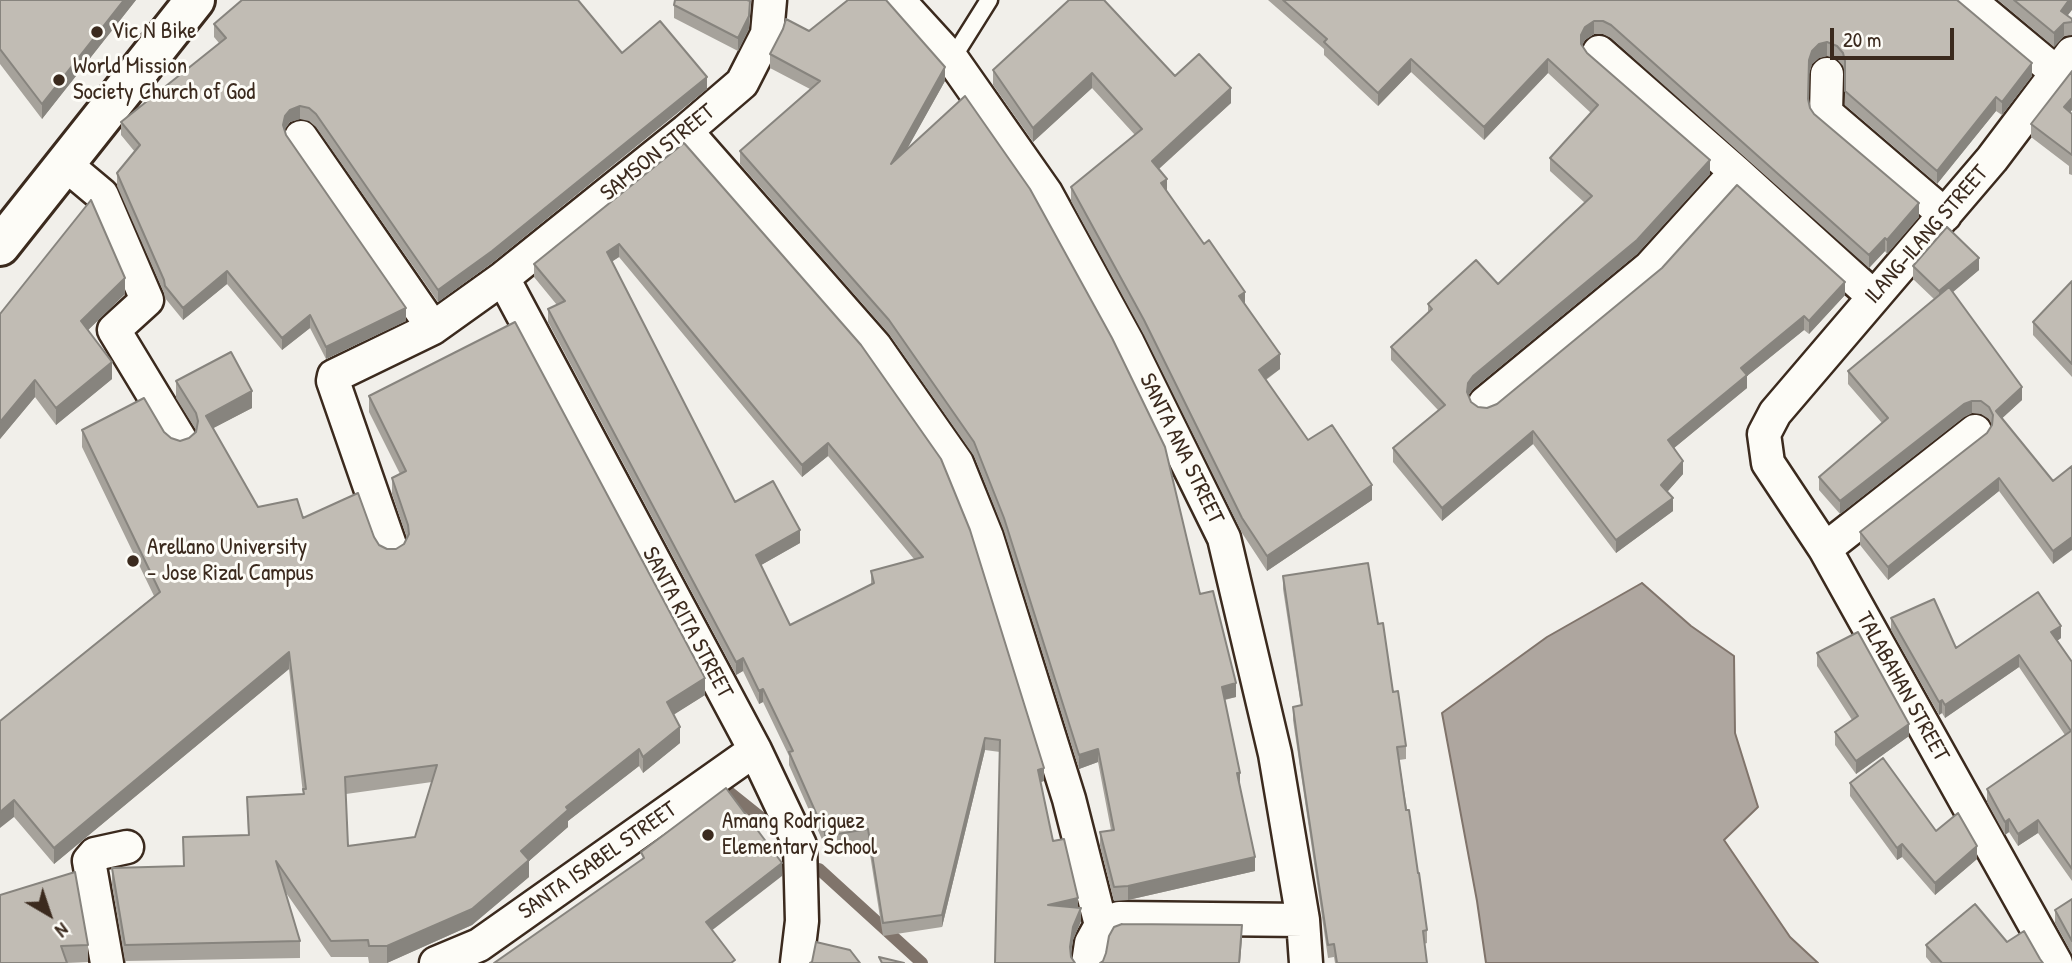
<!DOCTYPE html>
<style>
body{margin:0}
#map{position:relative;width:2072px;height:963px;overflow:hidden;background:#f1efea;font-family:"Patrick Hand",sans-serif}
canvas{display:block}
.north{position:absolute;left:14px;top:879px;width:70px;height:70px;-webkit-text-stroke:5px #fdfcf7;paint-order:stroke;rotate:141deg;font-size:19px;font-weight:700;line-height:28px;text-align:center;color:#3b2a1e}
.north::after{content:'';display:block;margin:auto;width:24px;height:32px;background:#3b2a1e;clip-path:polygon(50% 0,100% 100%,50% 72%,0 100%)}
.scale{position:absolute;left:1830px;top:28px;width:124px;height:32px;box-sizing:border-box;border:4px solid #3b2a1e;border-top:0;padding-left:9px;font-size:21px;line-height:24px;white-space:nowrap;color:#3b2a1e;-webkit-text-stroke:5px #fdfcf7;paint-order:stroke}
</style>
<div id="map">
<canvas width="2072" height="963"></canvas>
<div class="north">N</div>
<div class="scale">20 m</div>
</div>
<script>
const c = document.querySelector('canvas').getContext('2d');
c.lineJoin = 'round';
function fillPath(path, color) { c.fillStyle = color; c.fill(path, 'evenodd'); }
const shape = rows => new Path2D(rows.map(r => 'M' + r).join(''));
function stroke(path, color, width, dash) { c.strokeStyle = color; c.lineWidth = width; c.lineCap = dash ? 'butt' : 'round'; c.setLineDash(dash || []); c.stroke(path); }
function write(font, color, halo, rows, align = 'center') {
  c.font = font + ' "Patrick Hand",sans-serif'; c.lineWidth = 6; c.setLineDash([]); c.textBaseline = 'middle'; c.strokeStyle = halo; c.fillStyle = color; for (const [text, x, y, turn = 0] of rows) {
    c.save(); c.translate(x, y); c.rotate((+turn || 0) * Math.PI / 180); c.textAlign = isNaN(turn) ? turn : align; if (halo) c.strokeText(text, 0, 0); c.fillText(text, 0, 0); c.restore();
  }
}
const water = shape([
 [1642,583,1691,626,1734,656,1735,733,1758,807,1724,840,1790,937,1818,963,1486,963,1477,901,1442,713,1547,637,1642,583]
]);
const stream = shape([
 [729,792,769,824],
 [819,869,922,963]
]);
const lane = shape([
 [952,59,989,0]
]);
const street = shape([
 [770,0,767,34,742,83,686,131,503,278,755,750,800,845,802,921,797,963],
 [898,0,952,59,1046,193,1128,343,1224,538,1275,754,1303,920,1306,963],
 [1969,0,2057,73],
 [1599,52,1736,172,1874,297],
 [1827,74,1826,113,1945,215],
 [686,131,875,346,957,463,987,537,1069,799,1101,925],
 [301,137,433,328],
 [65,164,102,195,147,300,114,330,180,439],
 [1485,403,1650,267,1736,172],
 [391,548,333,381,334,376,433,328,503,278],
 [1825,549,1975,431],
 [107,963,89,861,95,854,127,847],
 [436,963,479,945,755,750],
 [1088,963,1091,943,1101,925,1119,918,1303,920],
 [2056,963,1825,549,1768,463,1764,434,1775,413,1992,159,2072,53]
]);
const secondary = shape([
 [0,246,195,0]
]);
const wall = shape([
 [0,0,136,0,42,119,0,64],
 [1268,0,1957,0,2032,76,2002,115,1996,111,1937,184,1845,105,1845,73,1843,66,1837,59,1827,56,1819,58,1812,64,1809,74,1808,101,1810,108,1814,114,1919,217,1887,254,1885,251,1869,268,1611,38,1603,34,1594,34,1585,40,1582,45,1587,53,1710,174,1637,254,1473,389,1468,396,1471,402,1478,407,1487,408,1845,295,1809,334,1804,330,1747,376,1747,388,1674,448,1683,474,1667,492,1673,511,1616,553,1533,444,1442,521,1393,462,1393,448,1438,410,1391,360,1391,347,1428,313,1428,304,1498,284,1585,203,1550,171,1550,158,1591,113,1548,73,1484,140,1411,72,1378,106,1324,55,1324,49],
 [1998,0,2072,0,2067,16,2072,19,2072,35,2064,36,2054,47],
 [580,2,622,53,707,89,492,263,438,302,316,127,309,121,300,119,290,122,285,129,286,135,406,321,326,359,310,328,282,350,227,284,183,320,165,298,164,293,117,186,117,173,135,152,121,135,121,122,219,43,214,37,214,24],
 [674,5,750,14,749,29,738,51,674,18],
 [809,31,945,81,906,150,1200,594,1236,697,1225,700,1255,871,1128,900,1114,901,1100,846,1100,832,1111,830,1098,762,1079,769,1004,531,974,456,889,334,740,164,740,151,810,89,770,68,770,54],
 [993,70,1175,76,1231,103,1159,169,1167,192,1245,305,1280,369,1266,380,1308,440,1372,500,1267,571,1242,533,1144,335,1071,201,1071,187,1135,135,1092,88,1033,142,993,85],
 [2072,71,2072,110,2070,113,2072,114,2072,175,2069,174,2069,166,2031,137,2031,124],
 [684,143,861,345,1044,781,1040,782,1053,841,1078,908,1081,921,1073,940,1071,954,995,963,1000,752,985,750,942,927,883,936,868,842,837,847,837,834,824,844,789,765,789,756,763,702,759,704,743,671,736,675,548,322,548,309,557,305,534,277,534,264],
 [619,257,802,477,828,456,914,559,871,571,871,585,790,625,761,565,800,543,735,502,612,261],
 [1913,266,1979,270,1952,292,2022,400,2002,418,2053,481,2072,466,2053,564,1999,491,1888,580,1860,545,1860,532,1987,433,1992,425,1989,419,1981,414,1972,413,1964,417,1840,514,1819,490,1819,477,1882,423,1848,384,1848,371,1934,299,1913,279],
 [2072,281,2072,377,2033,335,2033,322],
 [125,294,88,330,112,379,56,425,35,397,0,439,0,314],
 [176,381,252,408,213,428,258,507,374,537,379,545,387,549,396,549,404,544,407,538,392,494,392,478,400,474,369,412,369,396,705,695,674,714,680,743,643,773,639,766,568,821,568,827,529,861,529,877,472,925,387,963,369,963,368,957,331,957,284,890,300,941,300,958,125,961,112,885,112,868,183,866,248,835,247,797,303,794,289,669,54,864,14,817,0,721,154,596,82,447,82,430,164,432,171,438,180,441,189,438,196,430,176,398],
 [432,782,415,837,348,846,346,794],
 [1283,576,1378,624,1393,692,1406,746,1406,759,1399,760,1427,930,1427,943,1424,944,1427,963,1335,963,1334,957,1328,958,1293,720,1293,707,1301,706,1283,589],
 [1891,618,1956,648,2061,638,2057,641,2072,662,2072,881,2038,833,2018,846,2009,832,2005,835,1987,802,1987,789,2065,735,2019,667,1945,718,1942,713,1939,715,1891,630],
 [1817,653,1909,736,1856,774,1835,745,1835,732,1852,720,1817,666],
 [1850,783,1936,831,1977,859,1935,895,1902,857,1897,860,1850,796],
 [0,895,88,945,88,962,67,963],
 [2072,899,2072,954,2055,923,2055,910],
 [2007,942,2040,959,2043,963,1931,963,1926,957,1926,945]
]);
const shadedWall = shape([
 [124,0,136,0,42,119,42,104],
 [2069,0,2072,0,2072,10,2061,24,2061,11],
 [750,1,749,29,738,51,738,38],
 [1594,21,1594,34,1585,40,1581,48,1581,35,1585,27],
 [2064,23,2064,36,2054,47,2054,33],
 [1827,42,1827,56,1819,58,1812,64,1809,74,1809,60,1812,51,1819,44],
 [1411,59,1411,72,1378,106,1378,93],
 [1548,59,1548,73,1484,140,1484,127],
 [2032,63,2032,76,2002,115,2002,102],
 [945,67,945,81,891,178,891,164],
 [1092,73,1092,88,1033,142,1033,128],
 [707,77,707,89,492,263,438,302,438,290],
 [1231,88,1231,103,1152,175,1152,161],
 [1996,97,1996,111,1937,184,1937,171],
 [2072,98,2072,110,2064,119,2064,107],
 [300,106,300,119,290,122,285,129,283,138,283,125,285,116,290,110],
 [1710,160,1710,174,1637,254,1473,389,1468,396,1467,392,1468,383,1473,376],
 [1167,179,1167,193,1161,183],
 [1919,203,1919,217,1887,254,1887,240],
 [1885,238,1885,251,1869,268,1869,255],
 [619,244,619,257,607,265,607,252],
 [1979,258,1979,270,1939,304,1939,291],
 [227,271,227,284,183,320,183,308],
 [125,278,125,294,81,337,81,321],
 [1845,282,1845,295,1809,334,1809,321],
 [1245,292,1245,306,1239,296],
 [406,308,406,321,326,359,326,347],
 [310,315,310,328,282,350,282,338],
 [1804,316,1804,330,1747,376,1747,388,1668,453,1668,440,1741,368],
 [1280,354,1280,369,1259,384,1259,370],
 [112,362,112,379,56,425,56,408],
 [35,380,35,397,0,439,0,422],
 [2022,387,2022,400,1996,424,1996,411],
 [252,391,252,408,206,432,206,416],
 [1972,401,1972,413,1964,417,1840,514,1840,501,1964,404],
 [1533,431,1533,444,1442,521,1442,508],
 [828,443,828,456,802,477,802,465],
 [1683,461,1683,474,1661,499,1661,485],
 [1999,478,1999,491,1888,580,1888,567],
 [1372,485,1372,500,1267,571,1267,556],
 [1673,498,1673,511,1616,553,1616,540],
 [800,530,800,543,756,568,756,555],
 [2072,537,2072,550,2053,564,2053,551],
 [2061,626,2061,638,2051,645,2051,632],
 [289,652,289,669,54,864,54,848],
 [2019,655,2019,667,1945,718,1945,705],
 [743,658,743,671,736,675,736,662],
 [705,678,705,695,667,719,667,702],
 [1236,683,1236,697,1222,700,1222,687],
 [763,689,763,702,759,704,759,691],
 [1942,700,1942,713,1939,715,1939,702],
 [1909,724,1909,736,1856,774,1856,761],
 [680,727,680,743,643,773,643,757],
 [985,738,985,750,942,927,942,915],
 [639,749,639,766,568,821,568,827,529,861,529,877,472,925,387,963,387,946,521,851,566,807],
 [1098,749,1098,762,1079,769,1079,755],
 [1044,768,1044,781,1038,783,1038,770],
 [1237,773,1240,773,1240,786,1237,787],
 [14,800,14,817,0,828,0,812],
 [840,819,840,831,824,844,824,831],
 [2009,819,2009,832,2005,835,2005,822],
 [2038,820,2038,833,2018,846,2018,834],
 [1902,844,1902,857,1897,860,1897,848],
 [1977,846,1977,859,1935,895,1935,883],
 [1255,857,1255,871,1128,900,1128,886],
 [782,863,782,876,706,935,706,922],
 [1078,898,1078,911,1048,905],
 [1081,908,1081,921,1073,940,1070,960,1070,947,1073,927],
 [1242,925,1242,938,1240,963,1239,963]
]);
const building = shape([
 [0,0,124,0,42,104,0,49,0,0],
 [242,0,578,0,622,53,660,21,707,77,492,251,438,290,316,114,309,108,300,106,290,110,285,116,283,125,286,135,406,308,326,347,310,315,282,338,227,271,183,308,165,286,164,280,117,173,140,145,121,122,226,38,214,24,242,0],
 [675,0,747,0,750,1,749,16,738,38,674,5,675,0],
 [848,0,886,0,945,67,891,164,965,96,1030,189,1112,338,1165,447,1200,594,1213,591,1236,683,1222,687,1240,773,1237,773,1255,857,1128,886,1114,887,1100,832,1114,830,1098,749,1079,755,1004,518,974,442,889,320,740,151,820,81,770,54,783,29,786,19,809,31,848,0],
 [1069,0,1104,0,1175,76,1199,54,1231,88,1152,161,1167,179,1161,183,1204,244,1209,240,1245,292,1239,296,1280,354,1259,370,1308,440,1332,425,1372,485,1267,556,1242,518,1144,320,1071,187,1142,129,1092,73,1033,128,993,70,1069,0],
 [1283,0,1957,0,2032,63,2002,102,1996,97,1937,171,1845,91,1845,61,1843,53,1837,46,1827,42,1819,44,1812,51,1809,60,1808,99,1810,108,1814,114,1919,203,1887,240,1885,238,1869,255,1611,25,1603,21,1594,21,1585,27,1581,35,1581,44,1587,53,1710,160,1637,240,1473,376,1468,383,1467,392,1471,402,1478,407,1487,408,1497,404,1662,268,1737,185,1845,282,1809,321,1804,316,1741,368,1747,375,1668,440,1683,461,1661,485,1673,498,1616,540,1533,431,1442,508,1393,448,1445,405,1391,347,1432,309,1428,304,1476,260,1498,284,1592,196,1550,158,1598,105,1548,59,1484,127,1411,59,1378,93,1324,42,1327,39,1283,0],
 [2014,0,2069,0,2061,11,2072,19,2072,22,2064,23,2054,33,2014,0],
 [2072,71,2072,98,2064,107,2072,114,2072,155,2031,124,2072,71],
 [684,143,861,345,941,459,970,530,1044,768,1038,770,1053,841,1064,839,1078,898,1048,905,1081,908,1073,927,1070,947,1071,957,1075,963,995,963,1000,740,985,738,942,915,883,923,868,829,837,834,840,819,824,831,789,752,793,751,763,689,759,691,743,658,736,662,548,309,565,301,534,264,684,143],
 [619,244,802,465,828,443,923,557,871,571,874,583,790,625,756,555,800,530,773,481,735,502,607,252,619,244],
 [91,200,125,278,81,321,112,362,56,408,35,380,0,422,0,314,91,200],
 [1947,227,1979,258,1939,291,1913,266,1947,227],
 [2072,281,2072,364,2033,322,2072,281],
 [1949,287,2022,387,1996,411,2053,481,2072,466,2072,537,2053,551,1999,478,1888,567,1860,532,1987,433,1992,425,1993,415,1989,407,1981,401,1972,401,1964,404,1840,501,1819,477,1888,418,1848,371,1949,287],
 [515,322,705,678,667,702,680,727,643,757,639,749,566,807,568,810,521,851,529,860,472,909,387,946,369,946,368,940,331,941,276,861,300,941,125,945,112,868,184,866,183,837,249,835,247,797,304,794,303,789,306,789,289,652,54,848,14,800,0,812,0,721,160,592,82,430,144,398,164,432,171,438,180,441,189,438,196,432,198,421,196,413,176,381,231,352,252,391,206,416,258,507,297,499,303,518,358,493,374,537,379,545,387,549,396,549,404,544,409,534,408,525,392,478,406,471,369,396,515,322],
 [437,765,415,837,348,846,345,777,437,765],
 [1368,563,1378,624,1383,623,1393,692,1398,691,1406,746,1397,747,1406,810,1409,810,1418,873,1419,873,1427,930,1423,931,1427,963,1337,963,1334,944,1328,945,1301,766,1293,707,1302,705,1283,576,1368,563],
 [2038,592,2061,626,2051,632,2072,662,2072,869,2038,820,2018,834,2009,819,2005,822,1987,789,2071,731,2019,655,1945,705,1942,700,1939,702,1891,618,1934,599,1956,648,2038,592],
 [1858,632,1909,724,1856,761,1835,732,1858,716,1817,653,1858,632],
 [1883,758,1936,831,1958,813,1977,846,1935,883,1902,844,1897,848,1850,783,1883,758],
 [726,788,782,863,706,922,735,960,731,963,494,963,644,858,641,852,726,788],
 [75,872,88,945,61,946,67,963,0,963,0,895,75,872],
 [2072,899,2072,941,2055,910,2072,899],
 [1975,904,2007,942,2024,931,2040,959,2043,963,1942,963,1926,945,1975,904],
 [1122,924,1242,925,1239,963,1100,963,1103,961,1106,953,1109,936,1114,927,1122,924],
 [816,942,850,950,860,963,810,963,812,962,816,942],
 [879,957,904,963,882,963,879,957]
]);
const markers = [
 [97,32,7,"#3b2a1e"],
 [59,80,7,"#3b2a1e"],
 [133,561,7,"#3b2a1e"],
 [708,835,7,"#3b2a1e"]
];
const poiNames = [
 ["Vic N Bike",111,32],
 ["World Mission",73,67],
 ["Society Church of God",73,93],
 ["Arellano University",147,548],
 ["- Jose Rizal Campus",147,574],
 ["Amang Rodriguez",722,822],
 ["Elementary School",722,848]
];
const streetNames = [
 ["SAMSON STREET",658,153,-39],
 ["ILANG-ILANG STREET",1927,235,-49],
 ["SANTA ANA STREET",1181,449,64],
 ["SANTA RITA STREET",687,623,62],
 ["TALABAHAN STREET",1902,687,61],
 ["SANTA ISABEL STREET",598,861,-35]
];
fillPath(water, '#aea69f');
stroke(water, '#80746b', 2);
stroke(stream, '#80746b', 12);
stroke(lane, '#3b2a1e', 21);
stroke(street, '#3b2a1e', 37);
stroke(secondary, '#3b2a1e', 44);
stroke(lane, '#fdfcf7', 16);
stroke(street, '#fdfcf7', 32);
stroke(secondary, '#fdfcf7', 38);
fillPath(wall, '#a6a29b');
fillPath(shadedWall, '#87847e');
fillPath(building, '#c1bcb4');
stroke(building, '#87847e', 2);
for (const [x, y, r, color] of markers) { const dot = new Path2D(); dot.arc(x, y, r, 0, 2 * Math.PI); c.fillStyle = color; c.fill(dot); stroke(dot, '#fdfcf7', 2.5); }
write('23px', '#3b2a1e', '#fdfcf7', poiNames, 'left');
write('23px', '#3b2a1e', '#fdfcf7', streetNames);
</script>
